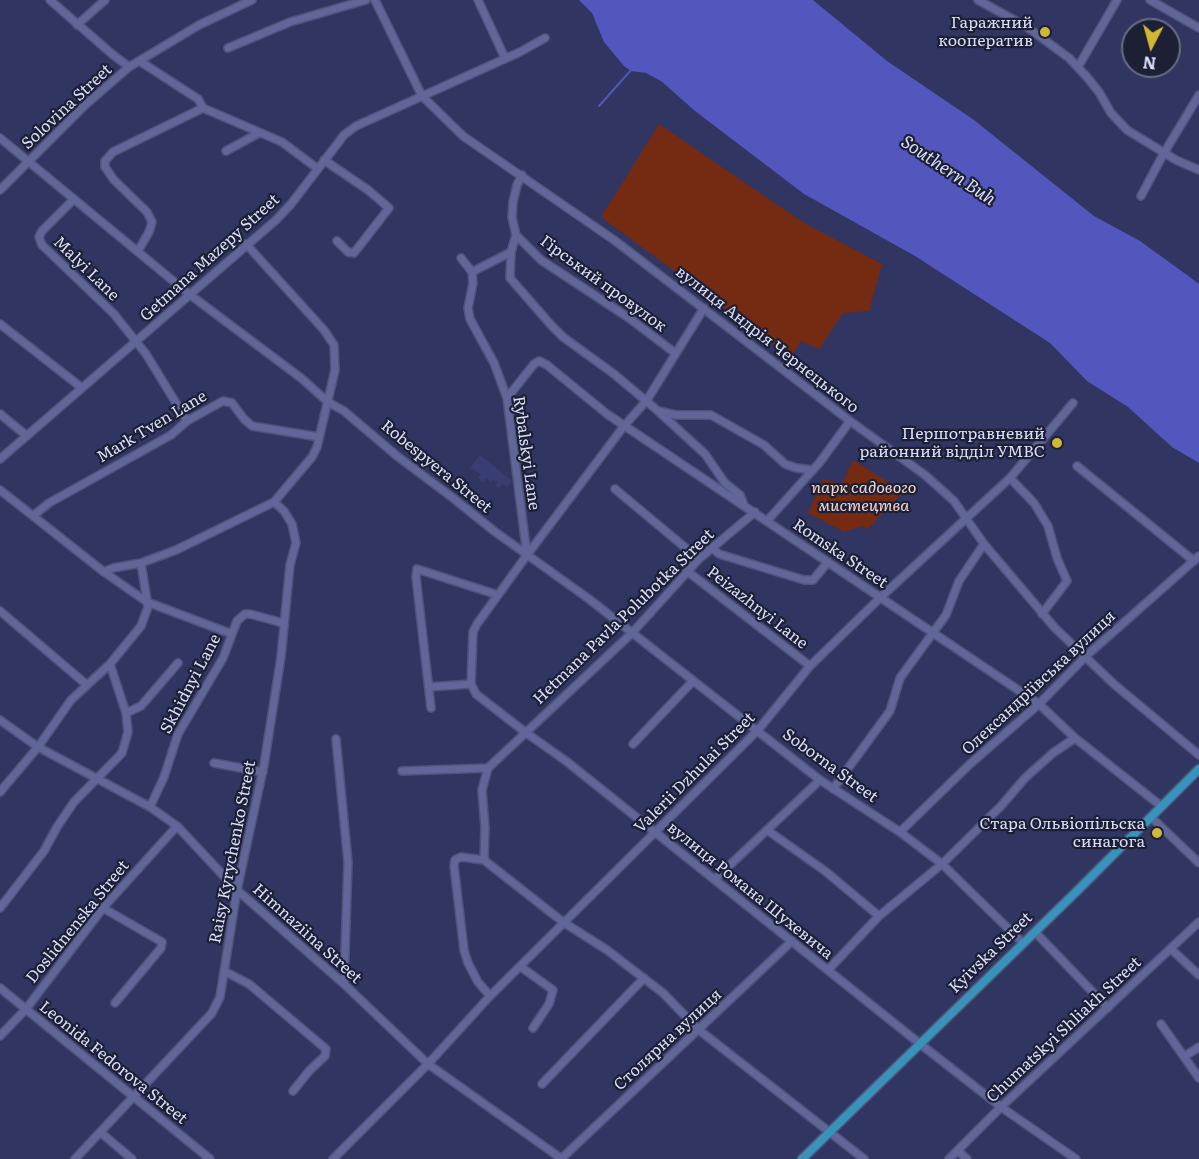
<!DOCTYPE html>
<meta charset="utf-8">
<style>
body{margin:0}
#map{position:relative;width:1199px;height:1159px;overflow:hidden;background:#313562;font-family:Literata,serif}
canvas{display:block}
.north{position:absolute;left:1121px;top:18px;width:60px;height:60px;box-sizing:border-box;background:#1d2034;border:2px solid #686c84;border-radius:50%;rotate:186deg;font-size:16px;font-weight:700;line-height:24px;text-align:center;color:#d9defb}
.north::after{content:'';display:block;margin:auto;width:21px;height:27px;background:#d1b736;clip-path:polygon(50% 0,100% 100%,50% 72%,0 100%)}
</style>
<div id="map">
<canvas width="1199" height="1159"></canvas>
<div class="north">N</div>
</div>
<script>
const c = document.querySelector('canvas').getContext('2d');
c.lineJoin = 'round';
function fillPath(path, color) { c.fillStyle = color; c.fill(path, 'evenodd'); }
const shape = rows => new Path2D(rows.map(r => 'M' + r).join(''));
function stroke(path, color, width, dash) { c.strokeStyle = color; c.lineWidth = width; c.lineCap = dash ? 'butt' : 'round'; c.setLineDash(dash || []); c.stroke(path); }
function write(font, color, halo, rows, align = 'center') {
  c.font = font + ' Literata,serif'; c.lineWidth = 4.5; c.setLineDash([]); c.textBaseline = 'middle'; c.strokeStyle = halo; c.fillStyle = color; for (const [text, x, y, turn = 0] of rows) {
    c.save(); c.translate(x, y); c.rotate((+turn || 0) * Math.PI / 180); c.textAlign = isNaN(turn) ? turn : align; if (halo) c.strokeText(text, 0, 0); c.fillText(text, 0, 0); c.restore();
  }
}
const built = shape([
 [480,455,512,481,507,487,502,484,499,488,495,486,498,482,493,480,491,482,487,478,483,482,478,478,481,474,470,468]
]);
const green = shape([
 [659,124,804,223,882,264,869,311,843,313,819,349,801,341,791,357,601,217],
 [853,460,893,485,901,494,868,529,862,526,844,532,808,513,823,479,842,484]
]);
const water = shape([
 [579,0,813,0,887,61,974,120,1094,216,1140,241,1187,275,1199,284,1199,463,1172,447,1128,407,1087,381,1050,343,915,256,804,194,695,111,661,81,646,73,631,71,624,66,604,42,592,13]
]);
const stream = shape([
 [599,106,631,70]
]);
const minor = shape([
 [50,0,112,54,129,67],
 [375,0,422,96,463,136,614,240,850,421,925,475,954,501,984,544,1055,628,1115,685,1199,755],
 [478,0,505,58],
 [978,0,1027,27,1069,58,1086,76,1099,92,1111,113,1127,130,1176,160,1199,170],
 [1150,0,1199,28],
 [77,25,105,0],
 [228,48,290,22,366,0],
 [141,62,198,99,203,108,282,142,318,169],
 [1078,67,1117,0],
 [0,138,189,294,301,378,328,402,344,411,397,456,453,498,494,531,589,599,820,780,900,832,942,864,1023,943],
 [226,151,259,133],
 [324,160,368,190,389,208,354,253,348,252,337,241],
 [0,190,84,106,129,67,199,25,252,0],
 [1141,196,1164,153,1199,95],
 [74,199,42,231,39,237,42,245,114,314,146,354,187,421],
 [516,235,541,260,629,318,675,353],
 [138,251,149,232,152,222,147,212,114,180,105,167,105,161,113,152,203,108],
 [511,252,510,278,551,325,563,337,614,374,658,411,676,415,711,415,764,445,785,464,796,468,813,470],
 [461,258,472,272,473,283,468,308,470,319,494,363,507,398,527,555],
 [472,272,511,252,516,235,512,217,513,202,517,185,522,175],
 [704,308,647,400,624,426,527,555,477,624,473,632,471,684,476,694,525,732,566,761,919,1043,1001,1107,1076,1159],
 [0,324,82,388],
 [507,398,534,364,539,361,547,365,607,414,1039,704,1075,738,1161,806],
 [658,411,705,454,725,483,740,495,744,505],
 [0,414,27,436],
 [0,459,276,220,291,204,344,135,356,126,520,52,545,38],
 [1077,466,1194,561],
 [1010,478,1034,503,1048,526,1057,558,1067,581,1042,614],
 [615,489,699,559],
 [0,490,104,572,147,602,232,634],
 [34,515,49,503,171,435,187,421,223,401,232,403,244,419,252,426,319,437],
 [767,521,820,462,850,421],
 [712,548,719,554,804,580,813,580,828,562],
 [687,571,810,666],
 [104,572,113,568,141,563,176,550,274,502,312,457,317,447,335,370,334,345,324,330,246,244],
 [0,611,87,685],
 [429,687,471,684],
 [431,708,416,577,417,569,498,595],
 [126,713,141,706,178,663],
 [0,720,38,747,150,807,177,826,237,890,344,984,428,1064,562,1159],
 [336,739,348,862,344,984],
 [633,744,693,681],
 [214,763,263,772],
 [402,771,488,768],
 [833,789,890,711,900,678,946,615,959,581,984,544],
 [0,792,38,747,71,700,110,664,141,626,148,607,141,563],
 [150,807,164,777,178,734,223,658,237,621,245,614,250,614,283,623],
 [1151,817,1199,863],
 [767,830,825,871,879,916],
 [900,832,970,764,1039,704,1085,657,1199,556],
 [484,860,563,922,607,950,663,993,699,1030,864,1159],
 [484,860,485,828,482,790,488,768,632,633,699,559,755,512],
 [484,860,461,857,455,860,454,866,464,950,468,963,478,982,490,996],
 [715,879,820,780],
 [0,908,44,851,57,827,74,802,122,753,128,732,126,713,110,664],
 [103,908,162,942,161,948,115,1003],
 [1035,932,1108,1008],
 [1171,949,1199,975],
 [521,967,553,990,549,1004,533,1028],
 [828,970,879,916,942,864,1001,806,1025,778,1053,753,1075,738],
 [224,971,249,984,326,1049,325,1056,309,1071,293,1091],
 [0,988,210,1159],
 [1161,1024,1199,1078],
 [0,1036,26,1009,103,908,177,826],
 [1185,1056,1199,1047],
 [542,1084,644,978],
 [100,1132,132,1159],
 [958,1151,967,1159],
 [75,1159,212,1013,220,997,237,890,264,765,281,657,290,565,296,543,292,524,284,511,274,502],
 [333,1159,428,1064,490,996,758,730,810,666,881,597,1010,478,1073,403],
 [561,1159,792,941],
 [949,1159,1001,1107,1199,922]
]);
const major = shape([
 [802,1159,1079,889,1199,769]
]);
const markers = [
 [1045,32,6,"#d1b736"],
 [1057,443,6,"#d1b736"],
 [1157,833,6,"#d1b736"]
];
const poiNames = [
 ["Гаражний",1033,23],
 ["кооператив",1033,41],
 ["Першотравневий",1045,434],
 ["районний відділ УМВС",1045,452],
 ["Стара Ольвіопільска",1145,824],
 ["синагога",1145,842]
];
const streetNames = [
 ["Solovina Street",67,107,-43],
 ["Getmana Mazepy Street",210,258,-42],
 ["Malyi Lane",86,269,44],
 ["Гірський провулок",603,284,36],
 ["вулиця Андрія Чернецького",767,340,38],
 ["Mark Tven Lane",152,427,-31],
 ["Rybalskyi Lane",526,453,82],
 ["Robespyera Street",436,467,39],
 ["Romska Street",840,554,34],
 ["Peizazhnyi Lane",757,608,38],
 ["Hetmana Pavla Polubotka Street",624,617,-44],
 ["Олександріївська вулиця",1039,683,-43],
 ["Skhidnyi Lane",191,684,-62],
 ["Soborna Street",830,766,36],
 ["Valerii Dzhulai Street",695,773,-45],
 ["Raisy Kyrychenko Street",233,852,-79],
 ["вулиця Романа Шухевича",750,891,39],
 ["Doslidnenska Street",78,922,-51],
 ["Himnaziina Street",307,934,42],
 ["Kyivska Street",991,953,-44],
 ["Chumatskyi Shliakh Street",1064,1030,-43],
 ["Столярна вулиця",668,1040,-43],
 ["Leonida Fedorova Street",113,1063,39]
];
const parkNames = [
 ["парк садового",864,488],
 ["мистецтва",864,506]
];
const waterNames = [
 ["Southern Buh",948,171,34]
];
fillPath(built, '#393e72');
fillPath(green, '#752a12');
fillPath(water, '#5256bd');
stroke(stream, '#5256bd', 2);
stroke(minor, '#4f5279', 10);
stroke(major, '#4f5279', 11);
stroke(minor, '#606697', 7);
stroke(major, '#3893ba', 8);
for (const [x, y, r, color] of markers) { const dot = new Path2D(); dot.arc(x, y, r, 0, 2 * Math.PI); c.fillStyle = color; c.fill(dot); stroke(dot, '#1d2034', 2); }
write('16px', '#d9defb', '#1d2034', poiNames, 'right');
write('16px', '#d9defb', '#1d2034', streetNames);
write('italic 16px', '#f5d6cc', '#1d2034', parkNames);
write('italic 18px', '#d7dcf8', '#1d2034', waterNames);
</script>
